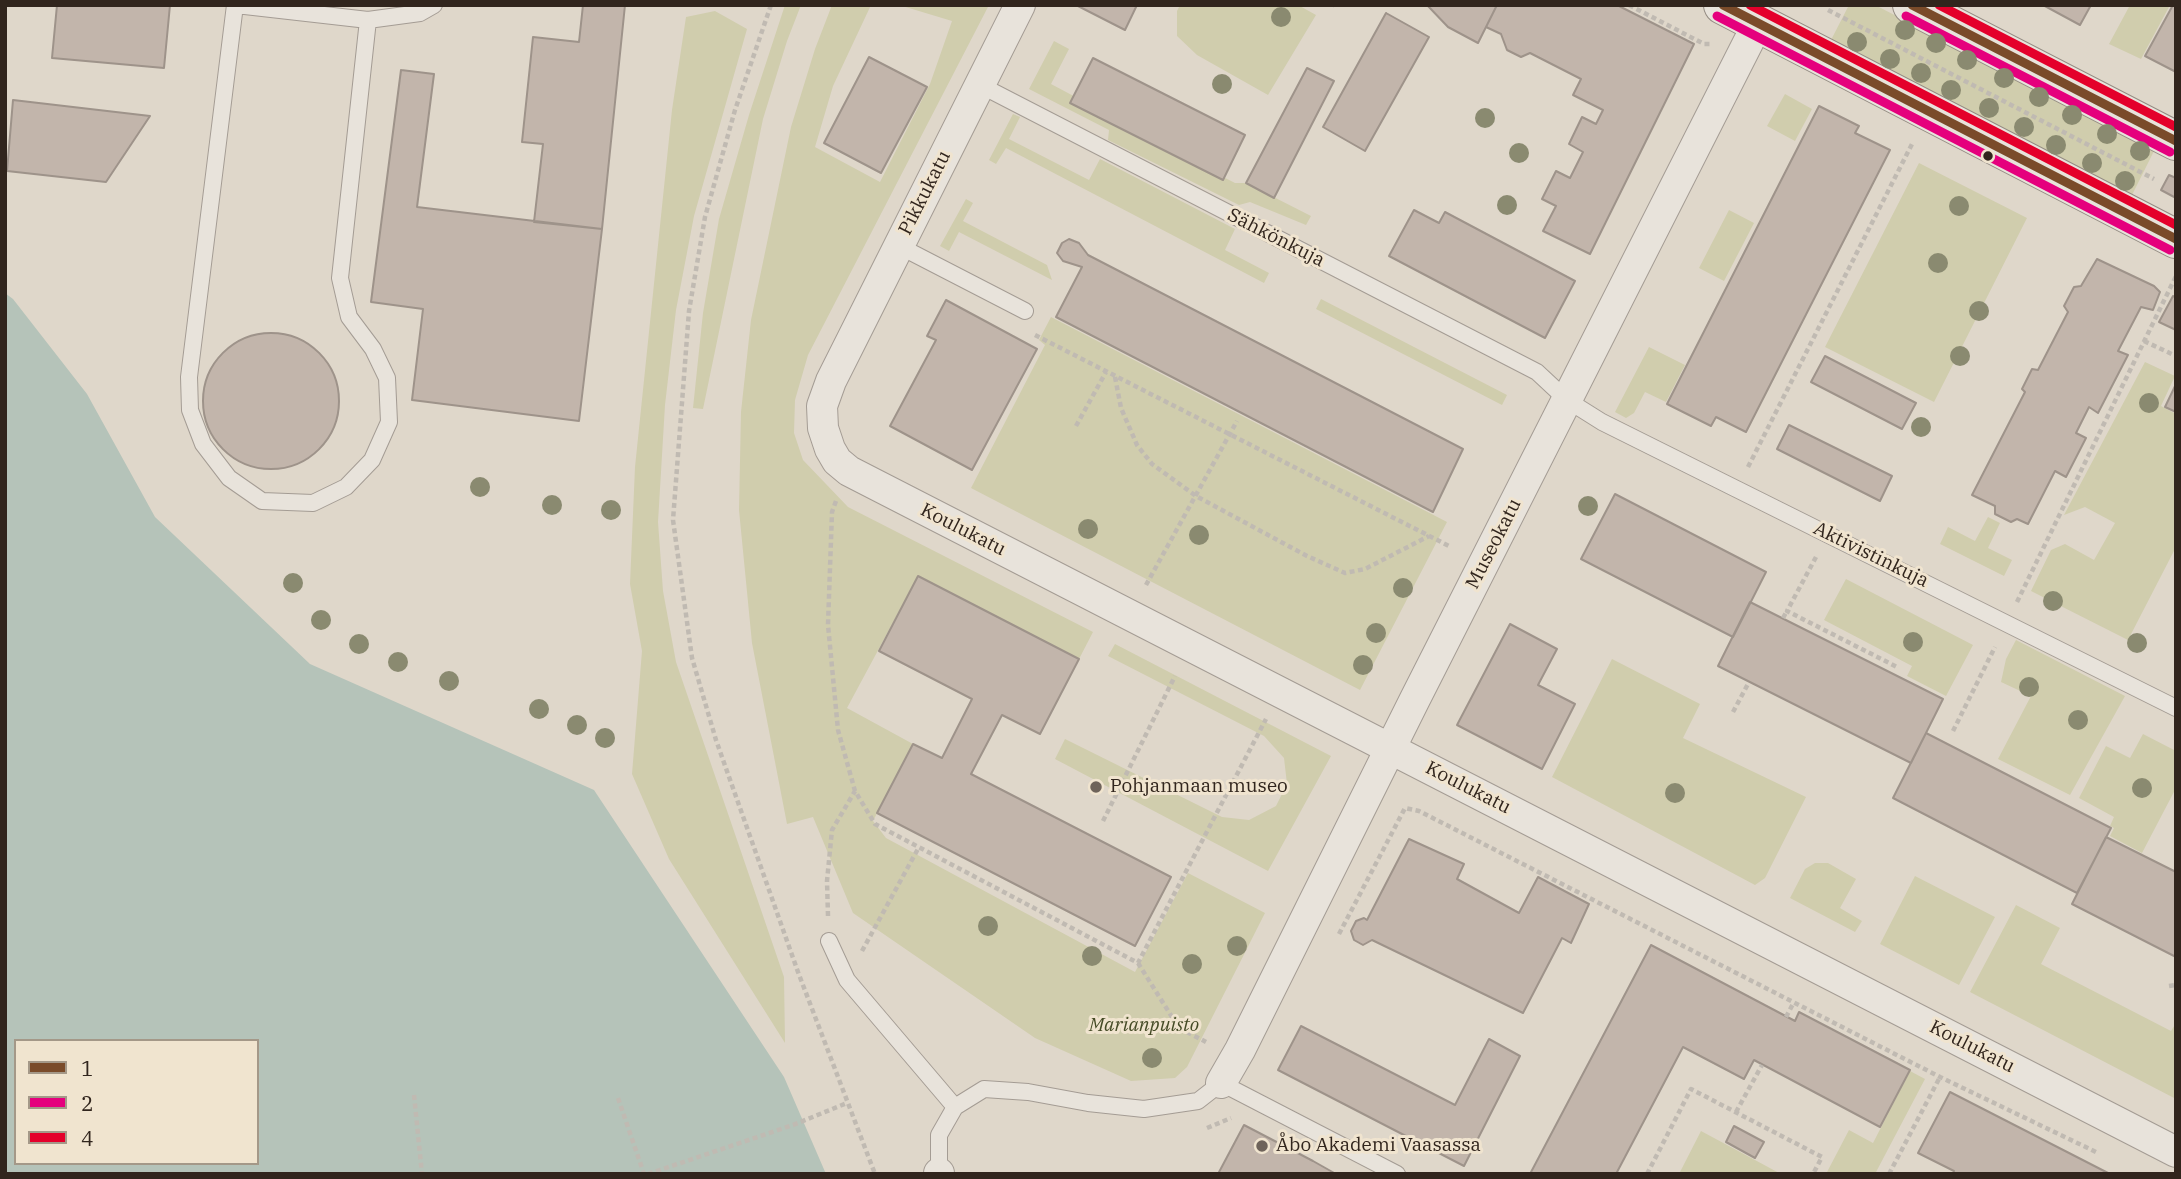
<!DOCTYPE html>
<meta charset="utf-8">
<style>
body{margin:0}
#map{position:relative;width:2181px;height:1179px;overflow:hidden;background:#dfd7ca;font-family:"IBM Plex Serif",serif}
canvas{display:block}
.frame{position:absolute;inset:0;border:7px solid #31251d;pointer-events:none}
.legend{position:absolute;left:14px;top:1039px;width:245px;height:126px;box-sizing:border-box;background:#f0e4cf;border:2px solid #a49888;margin:0;padding:9px 12px;list-style:none;font-size:21px;color:#31251d}
.legend li{display:flex;align-items:center;gap:14px;height:35px}
.legend b{width:35px;border:2px solid #a49888}
</style>
<div id="map">
<canvas width="2181" height="1179"></canvas>
<div class="frame"></div>
<ul class="legend">
<li><b style="height:9px;background:#7a4b2a"></b>1</li>
<li><b style="height:9px;background:#e5007d"></b>2</li>
<li><b style="height:9px;background:#e4002b"></b>4</li>
</ul>
</div>
<script>
const c = document.querySelector('canvas').getContext('2d');
c.lineJoin = 'round';
function fillPath(path, color) { c.fillStyle = color; c.fill(path, 'evenodd'); }
const shape = rows => new Path2D(rows.map(r => 'M' + r).join(''));
function stroke(path, color, width, dash) { c.strokeStyle = color; c.lineWidth = width; c.lineCap = dash ? 'butt' : 'round'; c.setLineDash(dash || []); c.stroke(path); }
function write(font, color, halo, rows, align = 'center') {
  c.font = font + ' "IBM Plex Serif",serif'; c.lineWidth = 6; c.setLineDash([]); c.textBaseline = 'middle'; c.strokeStyle = halo; c.fillStyle = color; for (const [text, x, y, turn = 0] of rows) {
    c.save(); c.translate(x, y); c.rotate((+turn || 0) * Math.PI / 180); c.textAlign = isNaN(turn) ? turn : align; if (halo) c.strokeText(text, 0, 0); c.fillText(text, 0, 0); c.restore();
  }
}
const green = shape([
 [785,5,801,5,787,41,763,119,703,409,693,408,703,313,719,219,749,115],
 [832,5,871,5,833,86,815,147,880,182,930,84,952,21,899,5,989,5,808,355,795,400,794,433,803,460,848,507,1093,632,1079,659,918,576,847,708,913,744,873,821,886,838,1135,972,1188,873,1265,913,1187,1067,1175,1078,1131,1081,1035,1038,853,913,813,817,787,824,752,643,739,510,741,412,751,320,791,127,815,49],
 [1180,5,1298,5,1316,15,1268,95,1197,55,1177,36,1177,11],
 [1849,5,1875,5,2155,149,2132,195,1831,40],
 [2130,5,2170,5,2141,59,2109,44],
 [715,11,747,29,694,216,676,310,665,405,658,522,663,591,676,662,784,977,785,1043,669,859,632,774,642,651,630,584,635,467,672,110,686,17],
 [1054,41,1069,49,1051,84,1083,101,1088,108,1235,183,1246,183,1311,216,1306,225,1250,202,1239,205,1108,140,1109,130,1029,89],
 [1785,94,1812,109,1795,141,1767,126],
 [1013,114,1020,117,1009,139,1089,180,1100,159,1235,229,1225,250,1269,273,1264,283,1006,148,996,164,989,160],
 [1919,163,2027,218,1934,402,1825,347],
 [966,199,973,203,963,221,1047,265,1052,280,959,232,949,251,940,246],
 [1729,210,1754,223,1724,281,1699,268],
 [1321,299,1507,395,1502,405,1316,309],
 [1051,317,1447,522,1360,690,971,488,1045,345,1039,340],
 [1649,347,1685,365,1666,402,1645,392,1634,413,1626,418,1615,412],
 [2145,362,2175,376,2161,406,2176,414,2176,547,2128,640,2031,591,2051,550,2065,544,2094,560,2115,523,2085,507,2064,515],
 [1988,517,2000,523,1988,548,2012,560,2004,576,1940,544,1948,527,1975,541],
 [1846,579,1973,645,1946,696,1907,676,1912,666,1824,620],
 [2016,640,2125,696,2070,795,1998,759,2031,696,2001,682,2006,659],
 [1115,644,1331,756,1268,871,1055,759,1065,739,1222,817,1249,820,1276,806,1287,784,1284,758,1264,736,1108,656],
 [1612,659,1700,704,1683,738,1806,797,1765,878,1755,885,1552,777],
 [2143,734,2176,751,2176,788,2142,853,2110,836,2114,828,2110,826,2114,817,2079,798,2106,746,2130,758],
 [1815,863,1828,863,1856,879,1840,908,1862,921,1855,932,1790,898,1805,869],
 [1915,876,1995,917,1959,985,1880,944],
 [2016,905,2060,928,2041,964,2171,1031,2176,1023,2176,1099,1970,992],
 [1910,1071,1925,1079,1875,1174,1826,1174,1849,1130,1873,1143],
 [1701,1131,1781,1174,1679,1174]
]);
const water = shape([
 [5,293,13,299,87,394,155,517,310,664,594,790,784,1077,826,1174,5,1174],
 [16,1041,257,1041,257,1163,16,1163]
]);
const building = shape([
 [57,5,170,5,164,68,52,58,57,5],
 [583,5,625,5,602,229,534,222,543,144,522,142,533,37,579,42,583,5],
 [1076,5,1137,5,1125,30,1076,5],
 [1427,5,1497,5,1478,43,1448,27,1427,5],
 [1497,5,1617,5,1694,44,1590,254,1543,231,1556,206,1542,199,1556,171,1570,178,1583,152,1569,144,1582,117,1596,124,1603,110,1573,95,1581,79,1530,53,1521,57,1507,50,1501,34,1486,27,1497,5],
 [2043,5,2091,5,2080,25,2043,5],
 [2173,5,2176,5,2176,72,2145,56,2173,5],
 [1386,13,1429,37,1365,151,1323,127,1386,13],
 [869,57,927,87,881,173,824,143,869,57],
 [1093,58,1245,135,1223,180,1070,103,1093,58],
 [1307,68,1334,81,1274,198,1246,183,1307,68],
 [401,70,434,74,417,207,602,229,579,421,412,400,423,309,371,302,401,70],
 [13,100,150,116,106,182,7,171,13,100],
 [1819,106,1859,126,1855,133,1890,150,1746,432,1716,417,1711,426,1667,404,1819,106],
 [2169,175,2176,178,2176,198,2161,190,2169,175],
 [1414,210,1439,223,1445,212,1575,281,1545,338,1389,256,1414,210],
 [1069,239,1079,243,1088,255,1463,449,1433,512,1056,317,1082,267,1063,261,1057,253,1062,243,1069,239],
 [2097,259,2154,286,2160,292,2153,310,2141,307,2118,351,2128,355,2098,413,2089,407,2076,433,2086,438,2066,477,2055,471,2028,524,2017,519,2011,522,1995,514,1995,506,1972,495,2025,392,2022,389,2032,369,2038,370,2068,312,2064,306,2074,287,2081,286,2097,259],
 [2173,296,2176,298,2176,330,2159,322,2173,296],
 [946,300,1037,349,972,470,890,426,936,340,927,336,946,300],
 '203 401a68 68 0 1 1 136 0a68 68 0 1 1-136 0Z',
 [1825,356,1916,403,1902,429,1811,382,1825,356],
 [2176,384,2176,412,2165,407,2176,384],
 [1789,425,1892,476,1880,501,1777,449,1789,425],
 [1615,494,1766,572,1733,637,1581,559,1615,494],
 [918,576,1079,659,1040,734,1002,715,971,774,1171,877,1135,946,877,813,913,744,942,758,972,699,879,651,918,576],
 [1750,602,1943,699,1911,763,1718,666,1750,602],
 [1510,624,1557,649,1538,685,1575,704,1542,769,1457,725,1510,624],
 [1926,733,2111,828,2077,893,1893,798,1926,733],
 [2106,837,2176,872,2176,957,2072,904,2106,837],
 [1409,839,1464,864,1457,879,1519,913,1538,877,1589,904,1571,943,1562,938,1523,1013,1372,940,1363,945,1354,940,1351,931,1356,921,1364,918,1367,920,1409,839],
 [1651,945,1795,1021,1799,1012,1910,1070,1880,1127,1754,1060,1744,1079,1683,1047,1616,1174,1530,1174,1651,945],
 [1301,1026,1455,1105,1489,1039,1520,1056,1464,1166,1278,1070,1301,1026],
 [1950,1092,2110,1174,1953,1174,1954,1171,1918,1153,1950,1092],
 [1244,1125,1313,1161,1336,1174,1218,1174,1244,1125],
 [1734,1126,1764,1142,1755,1158,1726,1142,1734,1126]
]);
const path = shape([
 [771,5,735,110,705,217,689,311,673,520,692,658,716,740,798,972,875,1174],
 [1629,5,1704,44,1710,44],
 [1332,6,1333,5],
 [1828,10,2154,179],
 [1035,335,1449,546],
 [2144,341,2176,356],
 [1115,377,1121,408,1137,445,1152,464,1196,496,1307,556,1345,573,1365,569,1429,536],
 [1076,426,1106,372],
 [1748,467,1912,144],
 [836,501,832,512,828,625,838,730,855,791,875,824,1138,963,1266,719],
 [1816,557,1787,611,1899,668],
 [1146,585,1237,421],
 [2017,602,2176,276],
 [1783,618,1787,611],
 [1733,712,1749,682],
 [1953,731,1995,647],
 [1103,821,1175,676],
 [828,916,827,881,832,830,855,791],
 [1339,934,1405,808,1419,811,1940,1077,2096,1152],
 [862,951,919,847],
 [1138,963,1172,1017,1185,1031,1206,1042],
 [2169,986,2176,985],
 [1786,1017,1794,1002],
 [414,1095,422,1174],
 [618,1098,644,1174],
 [1736,1112,1762,1065],
 [1207,1128,1231,1118],
 [648,1174,793,1125,847,1103],
 [1647,1174,1691,1089,1822,1157,1813,1174],
 [1889,1174,1940,1077]
]);
const lane = shape([
 [235,5,189,377,190,410,203,444,229,478,262,501,313,503,346,487,372,460,389,422,387,378,373,349,349,317,340,278,368,20],
 [236,5,368,20,420,13,434,5],
 [980,85,1537,372,1567,400,1602,422,2176,708],
 [899,246,1025,311],
 [829,941,847,980,955,1107],
 [939,1173,939,1135,955,1107,984,1089,1028,1092,1088,1103,1144,1109,1198,1101,1221,1083,1397,1174]
]);
const street = shape([
 [1020,5,831,381,822,406,823,428,830,449,837,461,849,471,2176,1152],
 [1221,1083,1240,1050,1415,699,1758,23],
 [939,1173,939,1174]
]);
const secondary = shape([
 [1723,5,2176,239],
 [1912,5,2176,141]
]);
const bus1 = shape([
 [1723,5,2176,239],
 [1912,5,2176,141]
]);
const bus2 = shape([
 [1717,16,2170,250],
 [1906,16,2170,152]
]);
const bus3 = shape([
 [1750,5,2176,225],
 [1939,5,2176,127]
]);
const trees = [
 [1281,17],
 [1905,30],
 [1857,42],
 [1936,43],
 [1890,59],
 [1967,60],
 [1921,73],
 [2004,78],
 [1222,84],
 [1951,90],
 [2039,97],
 [1989,108],
 [2072,115],
 [1485,118],
 [2024,127],
 [2107,134],
 [2056,145],
 [2140,151],
 [1519,153],
 [2092,163],
 [2125,181],
 [1507,205],
 [1959,206],
 [1938,263],
 [1979,311],
 [1960,356],
 [2149,403],
 [1921,427],
 [480,487],
 [552,505],
 [1588,506],
 [611,510],
 [1088,529],
 [1199,535],
 [293,583],
 [1403,588],
 [2053,601],
 [321,620],
 [1376,633],
 [1913,642],
 [2137,643],
 [359,644],
 [398,662],
 [1363,665],
 [449,681],
 [2029,687],
 [539,709],
 [2078,720],
 [577,725],
 [605,738],
 [2142,788],
 [1675,793],
 [988,926],
 [1237,946],
 [1092,956],
 [1192,964],
 [1152,1058]
];
const markers = [
 [1988,156,6,"#31251d"],
 [1096,787,7,"#6e635a"],
 [1262,1146,7,"#6e635a"]
];
const streetNames = [
 ["Pikkukatu",925,193,-63],
 ["Sähkönkuja",1276,238,27],
 ["Koulukatu",963,530,27],
 ["Museokatu",1494,544,-63],
 ["Aktivistinkuja",1871,555,26],
 ["Koulukatu",1468,788,27],
 ["Koulukatu",1972,1047,27]
];
const poiNames = [
 ["Pohjanmaan museo",1110,787],
 ["Åbo Akademi Vaasassa",1276,1146]
];
const parkNames = [
 ["Marianpuisto",1144,1026]
];
fillPath(green, '#d0cdad');
fillPath(water, '#b5c3b9');
fillPath(building, '#c2b5ab');
stroke(building, '#9e938a', 2);
stroke(lane, '#a49c94', 18);
stroke(street, '#a49c94', 32);
stroke(secondary, '#948c83', 40);
stroke(path, '#c0bab2', 4.5, [5, 3.5]);
stroke(lane, '#e8e3db', 16);
stroke(street, '#e8e3db', 30);
stroke(secondary, '#e8e3db', 38);
stroke(bus1, '#7a4b2a', 9);
stroke(bus2, '#e5007d', 9);
stroke(bus3, '#e4002b', 9);
c.fillStyle = '#8a8a70';
for (const [x, y] of trees) { c.beginPath(); c.arc(x, y, 10, 0, 2 * Math.PI); c.fill(); }
for (const [x, y, r, color] of markers) { const dot = new Path2D(); dot.arc(x, y, r, 0, 2 * Math.PI); c.fillStyle = color; c.fill(dot); stroke(dot, '#f0e4cf', 2.5); }
write('19px', '#31251d', '#f0e4cf', streetNames);
write('19px', '#31251d', '#f0e4cf', poiNames, 'left');
write('italic 19px', '#454b26', '#f0e4cf', parkNames);
</script>
